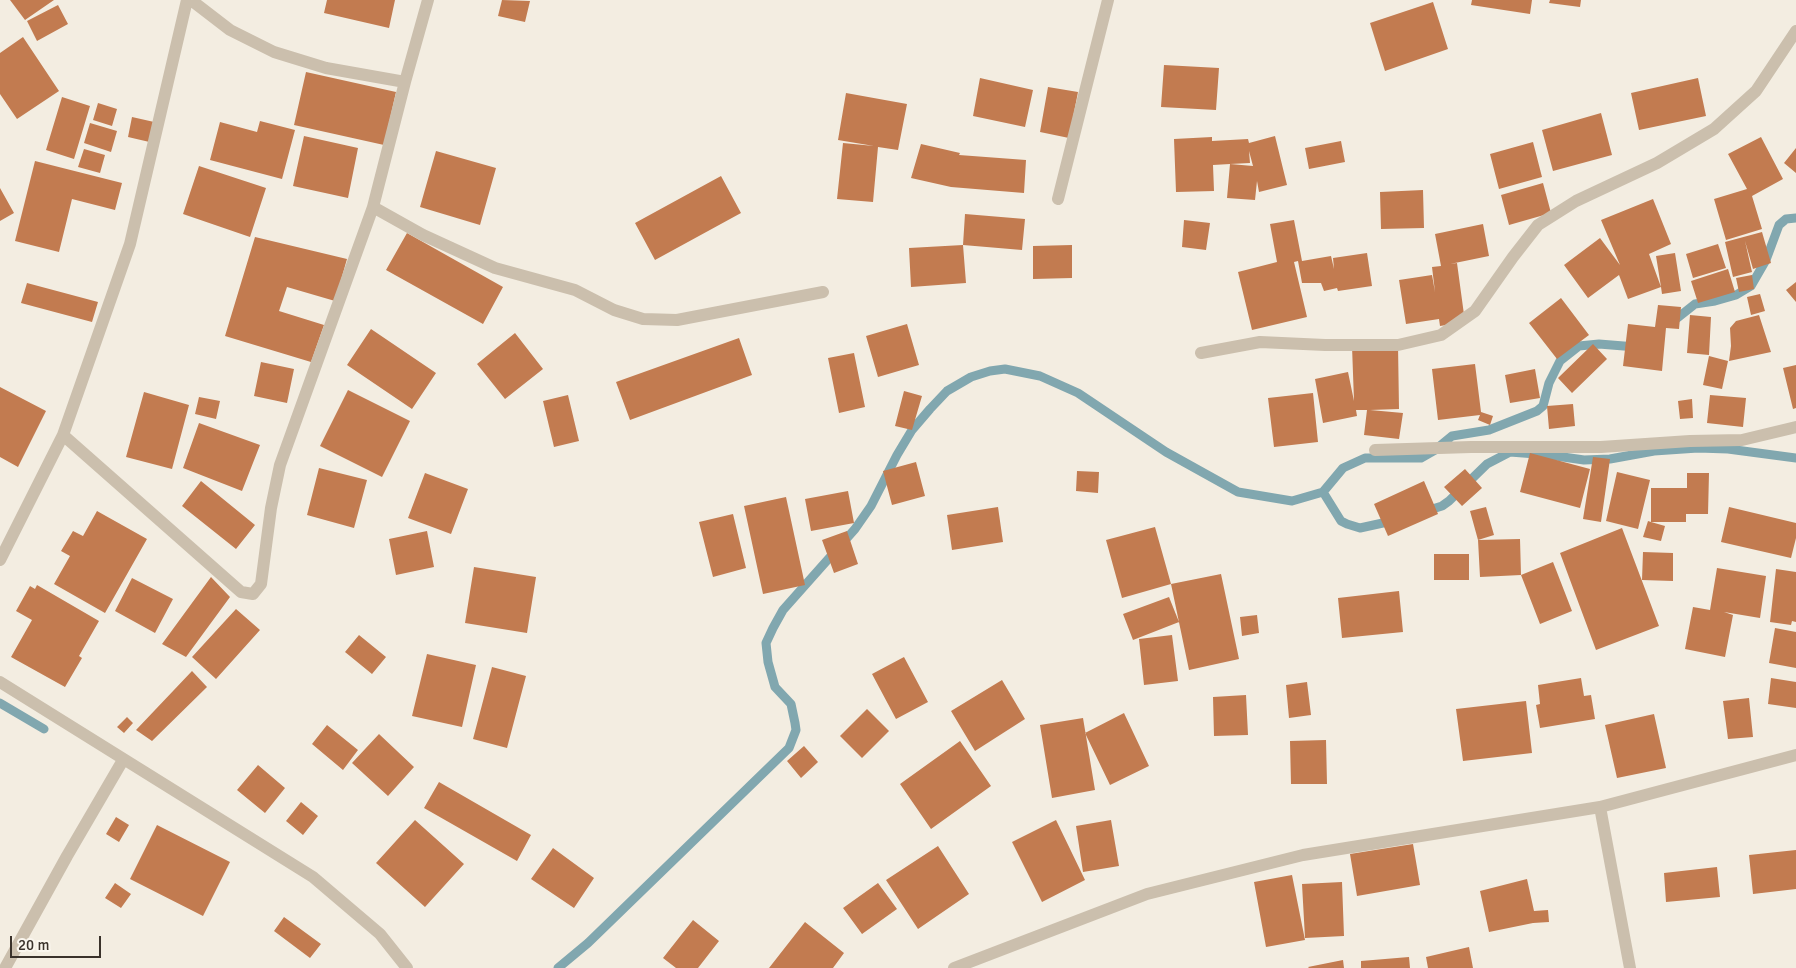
<!DOCTYPE html>
<style>
body{margin:0}
#map{position:relative;width:1796px;height:968px;overflow:hidden;background:#f3ede1;font-family:Signika,sans-serif}
canvas{display:block}
.scale{position:absolute;left:10px;top:936px;width:91px;height:22px;box-sizing:border-box;border:2px solid #3a322b;border-top:0;padding-left:6px;font-size:15px;line-height:18px;white-space:nowrap;color:#3a322b;-webkit-text-stroke:4px #faf6ee;paint-order:stroke}
</style>
<div id="map">
<canvas width="1796" height="968"></canvas>
<div class="scale">20 m</div>
</div>
<script>
const c = document.querySelector('canvas').getContext('2d');
c.lineJoin = 'round';
const shape = rows => new Path2D(rows.map(r => 'M' + r).join(''));
function stroke(path, color, width, dash) { c.strokeStyle = color; c.lineWidth = width; c.lineCap = dash ? 'butt' : 'round'; c.setLineDash(dash || []); c.stroke(path); }
function fillPath(path, color) { c.fillStyle = color; c.fill(path, 'evenodd'); }
const stream = shape([
 [1671,323,1695,304,1715,301,1736,295,1751,286,1766,260,1779,225,1786,219,1796,218],
 [1323,492,1341,521,1347,524,1360,528,1392,521],
 [1426,511,1442,506,1449,501,1487,464,1510,452,1549,455,1584,460,1610,459,1654,451,1698,448,1728,449,1796,458],
 [0,703,44,729],
 [558,968,588,943,789,748,796,730,795,723,791,704,775,687,768,662,766,643,773,628,783,610,855,529,871,506,897,455,912,430,930,409,947,391,971,377,990,371,1005,369,1040,376,1078,393,1166,452,1238,492,1292,501,1323,492,1343,468,1365,458,1421,458,1435,450,1452,436,1489,430,1537,411,1543,406,1549,383,1560,361,1579,346,1599,344,1636,347]
]);
const building = shape([
 [10,0,54,0,25,20],
 [327,0,395,0,389,28,324,13],
 [502,0,530,1,525,22,498,16],
 [1472,0,1532,0,1530,14,1471,5],
 [1550,0,1581,0,1580,7,1549,3],
 [1433,2,1448,49,1385,71,1370,23],
 [58,5,68,24,37,41,27,21],
 [23,37,59,91,17,119,0,94,0,53],
 [1164,65,1219,68,1216,110,1161,107],
 [306,72,396,92,384,145,294,125],
 [980,78,1033,90,1025,127,973,116],
 [1698,78,1706,116,1639,130,1631,93],
 [1048,87,1078,92,1069,138,1040,132],
 [846,93,907,104,898,150,878,147,873,202,837,199,843,143,874,146,838,140],
 [62,97,90,106,74,159,46,150],
 [98,103,117,109,112,126,93,120],
 [1601,113,1612,155,1553,171,1542,130],
 [132,117,163,124,158,144,128,137],
 [260,121,295,130,282,179,210,160,220,122,257,132],
 [90,123,117,131,111,152,84,143],
 [304,136,358,148,348,198,293,186],
 [1275,136,1287,185,1259,192,1257,181,1255,200,1227,198,1230,164,1213,165,1214,191,1176,192,1174,139,1212,137,1212,141,1248,139,1249,143],
 [1249,151,1253,166,1230,164,1250,163],
 [1761,137,1783,179,1752,196,1762,229,1726,240,1714,199,1747,189,1728,154],
 [1341,141,1345,162,1309,169,1305,148],
 [1533,142,1542,177,1499,189,1490,154],
 [921,144,960,153,959,155,1026,160,1024,193,951,187,911,178],
 [1796,148,1796,173,1784,163],
 [84,149,105,155,100,173,78,167],
 [436,151,496,168,480,225,420,207],
 [35,161,122,183,115,210,72,199,59,252,15,241],
 [199,166,266,188,250,237,183,214],
 [721,176,741,213,655,260,635,223],
 [1543,183,1551,213,1509,225,1501,195],
 [0,188,14,213,0,221],
 [1423,190,1424,228,1381,229,1380,192],
 [1653,199,1671,244,1649,254,1661,287,1656,256,1675,253,1681,291,1662,294,1661,287,1628,299,1619,275,1588,298,1564,265,1600,238,1620,265,1601,220],
 [965,214,1025,219,1022,250,963,245,966,283,911,287,909,248,963,245],
 [1184,220,1210,223,1206,250,1182,247],
 [1294,220,1302,261,1331,256,1334,269,1333,258,1367,253,1372,286,1338,291,1337,288,1324,291,1321,283,1302,283,1298,261,1294,262,1307,317,1252,330,1238,272,1277,262,1270,224],
 [1483,224,1489,256,1450,264,1457,263,1465,322,1440,326,1439,319,1406,324,1399,280,1432,275,1435,292,1432,267,1441,266,1435,234],
 [1762,232,1771,263,1753,269,1745,241,1752,272,1733,277,1725,242],
 [407,233,503,287,483,324,386,270],
 [255,237,347,259,335,301,287,287,279,311,324,325,311,362,225,336],
 [1718,244,1726,268,1693,278,1686,254],
 [1072,245,1072,278,1033,279,1033,246],
 [1728,269,1735,292,1698,303,1691,281],
 [1752,275,1754,289,1739,292,1736,278],
 [1796,282,1796,302,1786,290],
 [27,283,98,302,92,322,21,303],
 [1760,294,1765,311,1751,315,1747,297],
 [1561,298,1589,335,1557,359,1529,323],
 [1658,305,1681,307,1679,329,1666,328,1662,371,1623,366,1628,324,1655,327],
 [1690,315,1711,317,1709,355,1687,353],
 [1759,315,1771,352,1729,361,1731,346,1730,328,1736,321],
 [907,324,919,365,878,377,866,336],
 [371,329,436,373,412,409,347,365],
 [515,333,543,369,505,399,477,364],
 [739,338,752,375,630,420,616,382],
 [1593,344,1607,359,1572,393,1558,378],
 [1398,345,1399,409,1370,410,1403,413,1399,439,1364,435,1367,410,1356,410,1357,416,1323,423,1315,379,1348,372,1354,401,1352,346],
 [854,353,865,407,839,413,828,358],
 [1709,356,1728,361,1722,389,1703,385],
 [261,362,294,369,287,403,254,396],
 [1475,364,1481,412,1493,416,1490,425,1478,420,1480,415,1438,420,1432,369],
 [1796,365,1796,408,1793,409,1783,368],
 [1535,369,1540,398,1510,403,1505,375],
 [0,387,46,411,18,467,0,457],
 [348,390,410,421,382,477,320,446],
 [904,391,922,396,912,430,895,426],
 [144,392,189,405,172,469,126,457],
 [1313,393,1318,442,1274,447,1268,398],
 [568,395,579,441,554,447,543,401],
 [1710,395,1746,398,1743,427,1707,423],
 [199,397,220,401,216,419,195,414],
 [1692,399,1693,418,1680,419,1678,401],
 [1573,404,1575,426,1549,429,1547,406],
 [199,423,260,445,242,491,183,468],
 [1530,453,1590,469,1580,508,1520,492],
 [1593,457,1610,459,1601,522,1583,519],
 [916,462,925,496,892,505,883,471],
 [319,468,367,480,354,528,307,515],
 [1465,469,1482,488,1462,506,1444,487],
 [1077,471,1099,472,1098,493,1076,491],
 [1617,472,1650,480,1638,529,1606,521],
 [425,473,468,489,451,534,408,518],
 [1687,473,1709,473,1708,514,1686,514,1686,522,1651,522,1665,526,1661,541,1643,537,1648,521,1651,522,1651,488,1687,488],
 [201,481,255,525,236,549,182,506],
 [1424,481,1438,514,1388,536,1374,504],
 [848,491,854,523,811,531,805,499],
 [786,497,805,585,763,594,744,506],
 [998,507,1003,542,952,550,947,515],
 [1486,507,1494,535,1478,540,1470,511],
 [1729,507,1796,523,1796,538,1791,558,1721,542],
 [97,511,147,539,105,613,54,584,70,556,61,551,73,531,83,536],
 [733,514,746,568,713,577,699,522],
 [1155,527,1171,584,1122,598,1106,540],
 [1622,528,1659,626,1596,650,1560,553],
 [427,531,434,567,396,575,389,539],
 [847,531,858,564,834,573,822,540],
 [1520,539,1521,575,1480,577,1478,540],
 [1643,552,1673,553,1673,581,1642,580],
 [1434,554,1469,554,1469,580,1434,580],
 [1553,562,1572,611,1540,624,1521,575],
 [474,567,536,577,527,633,465,623],
 [1717,568,1766,576,1760,618,1724,612,1733,615,1725,657,1685,649,1693,607,1710,610],
 [1776,569,1796,572,1796,622,1792,621,1791,625,1770,622],
 [1221,574,1239,659,1189,670,1171,584],
 [211,577,230,597,186,657,162,644],
 [132,578,173,599,155,633,115,611],
 [37,585,99,621,79,656,82,658,65,687,11,657,32,620,16,611,30,586,35,589],
 [1399,591,1403,632,1342,638,1338,598],
 [1169,597,1179,622,1133,640,1123,614],
 [236,609,260,630,216,679,192,657],
 [1257,615,1259,633,1242,636,1240,617],
 [1775,628,1796,632,1796,668,1769,663],
 [359,635,386,657,372,674,345,652],
 [1172,635,1178,681,1144,685,1139,639],
 [427,654,476,665,462,727,412,716],
 [904,657,928,702,896,719,872,674],
 [492,667,526,676,507,748,473,739],
 [192,671,207,687,152,741,136,730],
 [1581,678,1584,696,1591,695,1595,719,1540,728,1536,705,1540,704,1538,685],
 [1771,678,1796,682,1796,708,1768,704],
 [1002,680,1025,719,975,751,951,711],
 [1307,682,1311,715,1289,718,1286,685],
 [1246,695,1248,735,1214,736,1213,697],
 [1749,698,1753,737,1728,739,1723,701],
 [1526,701,1532,753,1463,761,1456,709],
 [867,709,889,731,862,758,840,736],
 [1124,713,1149,766,1110,785,1085,733],
 [1654,714,1666,768,1617,778,1605,725],
 [127,717,133,723,124,733,117,727],
 [1083,718,1095,790,1052,798,1040,725],
 [327,725,358,750,343,770,312,744],
 [379,734,414,767,388,796,352,763],
 [1326,740,1327,784,1291,784,1290,741],
 [960,741,991,786,931,829,900,784],
 [804,746,818,762,801,778,787,761],
 [258,765,285,788,265,813,237,790],
 [439,782,531,835,517,861,424,808],
 [301,802,318,816,303,835,286,821],
 [116,817,129,825,119,842,106,834],
 [415,820,464,864,425,907,376,863],
 [1056,820,1085,880,1042,902,1012,842],
 [1111,820,1119,866,1083,872,1076,826],
 [157,825,230,862,203,916,130,879],
 [1413,844,1420,885,1357,896,1350,854],
 [938,846,969,894,918,929,886,880],
 [553,848,594,878,574,908,531,879],
 [1796,850,1796,889,1753,894,1749,855],
 [1717,867,1720,897,1666,902,1664,873],
 [1292,875,1305,940,1266,947,1254,882],
 [1527,879,1534,911,1548,910,1549,922,1533,923,1489,932,1480,891],
 [1342,882,1344,936,1305,938,1302,884],
 [115,883,131,894,121,908,105,898],
 [878,883,897,909,862,934,843,908],
 [284,917,321,944,310,958,274,931],
 [693,920,719,941,698,968,676,968,663,958],
 [805,922,844,953,833,968,769,968],
 [1469,947,1473,968,1428,968,1426,957],
 [1409,957,1410,968,1361,968,1361,961],
 [1343,960,1344,968,1309,968,1308,967]
]);
const minor = shape([
 [191,0,230,30,274,52,326,68,405,82],
 [1058,199,1108,0],
 [373,207,423,235,495,268,575,290,614,310,643,319,677,320,823,292],
 [1201,353,1260,342,1325,345,1398,345,1441,335,1475,311,1513,257,1538,225,1576,201,1657,163,1714,129,1756,91,1796,31],
 [63,435,241,592,253,594,261,584,271,508,280,465,373,207,405,82,428,0],
 [1375,450,1471,447,1601,447,1690,441,1742,440,1796,427],
 [0,560,63,435,130,244,187,0],
 [0,682,313,877,380,934,407,968],
 [5,968,67,856,123,760],
 [954,968,1147,894,1303,855,1600,807],
 [1630,968,1600,807,1796,755]
]);
stroke(stream, '#81a7af', 9);
fillPath(building, '#c27b50');
stroke(minor, '#cbbfad', 12);
</script>
